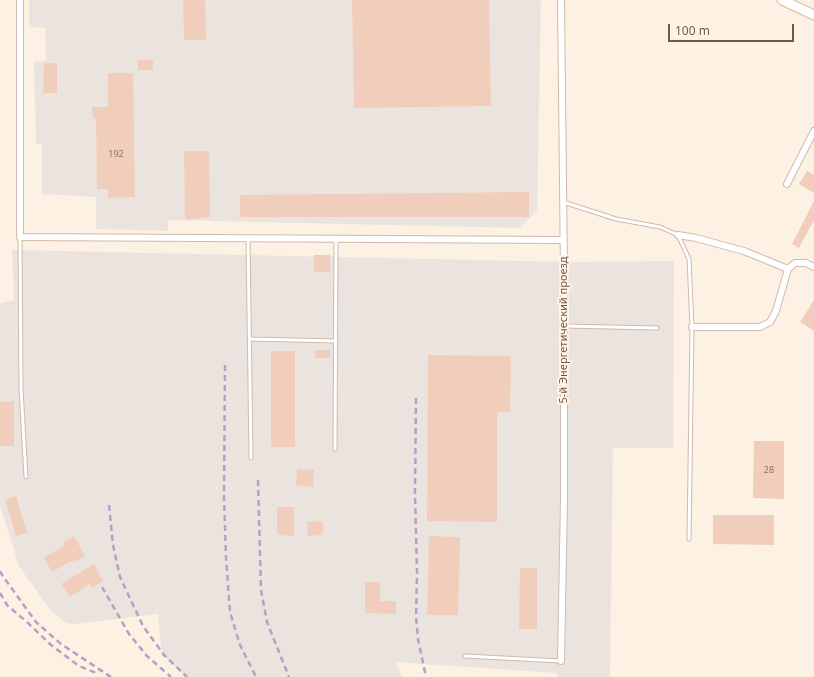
<!DOCTYPE html>
<meta charset="utf-8">
<style>
body{margin:0}
#map{position:relative;width:814px;height:677px;overflow:hidden;background:#fcf1e3;font-family:"Noto Sans",sans-serif}
canvas{display:block}
.scale{position:absolute;left:668px;top:24px;width:126px;height:18px;box-sizing:border-box;border:2px solid #745649;border-top:0;padding-left:5px;font-size:12px;line-height:14px;white-space:nowrap;color:#745649;-webkit-text-stroke:3px #fff5e9;paint-order:stroke}
</style>
<div id="map">
<canvas width="814" height="677"></canvas>
<div class="scale">100 m</div>
</div>
<script>
const c = document.querySelector('canvas').getContext('2d');
c.lineJoin = 'round';
function fillPath(path, color) { c.fillStyle = color; c.fill(path, 'evenodd'); }
const shape = rows => new Path2D(rows.map(r => 'M' + r).join(''));
function stroke(path, color, width, dash) { c.strokeStyle = color; c.lineWidth = width; c.lineCap = dash ? 'butt' : 'round'; c.setLineDash(dash || []); c.stroke(path); }
function write(font, color, halo, rows, align = 'center') {
  c.font = font + ' "Noto Sans",sans-serif'; c.lineWidth = 4; c.setLineDash([]); c.textBaseline = 'middle'; c.strokeStyle = halo; c.fillStyle = color; for (const [text, x, y, turn = 0] of rows) {
    c.save(); c.translate(x, y); c.rotate((+turn || 0) * Math.PI / 180); c.textAlign = isNaN(turn) ? turn : align; if (halo) c.strokeText(text, 0, 0); c.fillText(text, 0, 0); c.restore();
  }
}
const industrial = shape([
 [29,0,541,0,537,211,520,228,168,220,168,231,96,229,96,197,42,194,42,144,36,144,34,62,46,61,45,28,29,27],
 [12,250,570,262,674,261,673,448,613,448,610,677,557,677,557,673,396,662,402,677,186,677,162,654,158,614,74,624,66,623,51,611,19,566,0,505,0,303,14,300]
]);
const building = shape([
 [183,0,205,0,206,40,184,40],
 [352,0,489,0,491,106,354,108],
 [138,60,153,60,153,70,138,70],
 [44,63,57,63,57,93,43,93],
 [108,73,133,73,135,197,108,198,108,189,97,189,96,119,93,119,92,107,108,107],
 [184,151,209,151,210,217,185,220],
 [807,171,814,175,814,193,799,184],
 [529,192,529,217,240,217,240,195],
 [814,201,814,220,799,248,792,244],
 [314,255,330,255,330,272,314,272],
 [814,300,814,331,800,322],
 [315,350,330,350,330,358,315,358],
 [271,351,295,351,295,447,271,447],
 [428,355,511,356,510,412,497,412,497,522,427,521],
 [14,401,14,446,0,446,0,402],
 [754,441,784,441,784,499,753,498],
 [297,469,314,470,313,487,296,485],
 [16,496,27,533,16,536,5,500],
 [277,507,294,507,294,536,277,535],
 [713,515,774,515,774,545,713,544],
 [323,521,323,535,308,536,307,522],
 [74,536,85,556,74,562,73,560,52,572,44,558,65,545,63,542],
 [429,536,460,537,458,615,427,615],
 [94,564,103,581,92,588,90,584,70,597,61,584],
 [520,568,537,568,537,629,519,629],
 [365,582,380,582,380,601,396,601,396,614,365,613]
]);
const lane = shape([
 [563,202,616,219,660,227,678,235,689,259,692,327,689,539],
 [20,237,21,389,26,477],
 [248,238,251,458],
 [563,326,657,328],
 [250,339,336,341],
 [335,449,336,239],
 [465,656,561,661]
]);
const street = shape([
 [20,0,20,237,563,240],
 [561,0,564,274,564,498,561,661],
 [787,184,814,131],
 [678,235,696,238,744,251,788,269],
 [692,327,760,327,770,322,776,311,788,269,795,263,806,263,814,267]
]);
const secondary = shape([
 [782,0,814,15]
]);
const rail = shape([
 [225,365,224,497,226,557,230,612,240,645,256,677],
 [416,398,415,493,417,573,416,617,418,639,426,677],
 [258,480,261,590,267,622,289,677],
 [109,505,113,545,120,577,143,626,164,655,187,677],
 [0,571,2,575,36,622,61,644,111,677],
 [102,587,129,634,147,656,171,677],
 [0,593,7,605,28,623,51,645,79,666,96,673]
]);
const numberNames = [
 ["192",116,154],
 ["28",769,470]
];
const streetNames = [
 ["5-й Энергетический проезд",564,330,-90]
];
fillPath(industrial, '#ebe4de');
fillPath(building, '#f1cebb');
stroke(lane, '#cfbaad', 5);
stroke(street, '#cfbaad', 8);
stroke(secondary, '#d2baaa', 11);
stroke(lane, '#fff', 3);
stroke(street, '#fff', 6);
stroke(secondary, '#fff', 9);
stroke(rail, '#b3a2c5', 2.5, [6, 4]);
write('9px', '#937466', null, numberNames);
write('11px', '#745649', '#fff5e9', streetNames);
</script>
